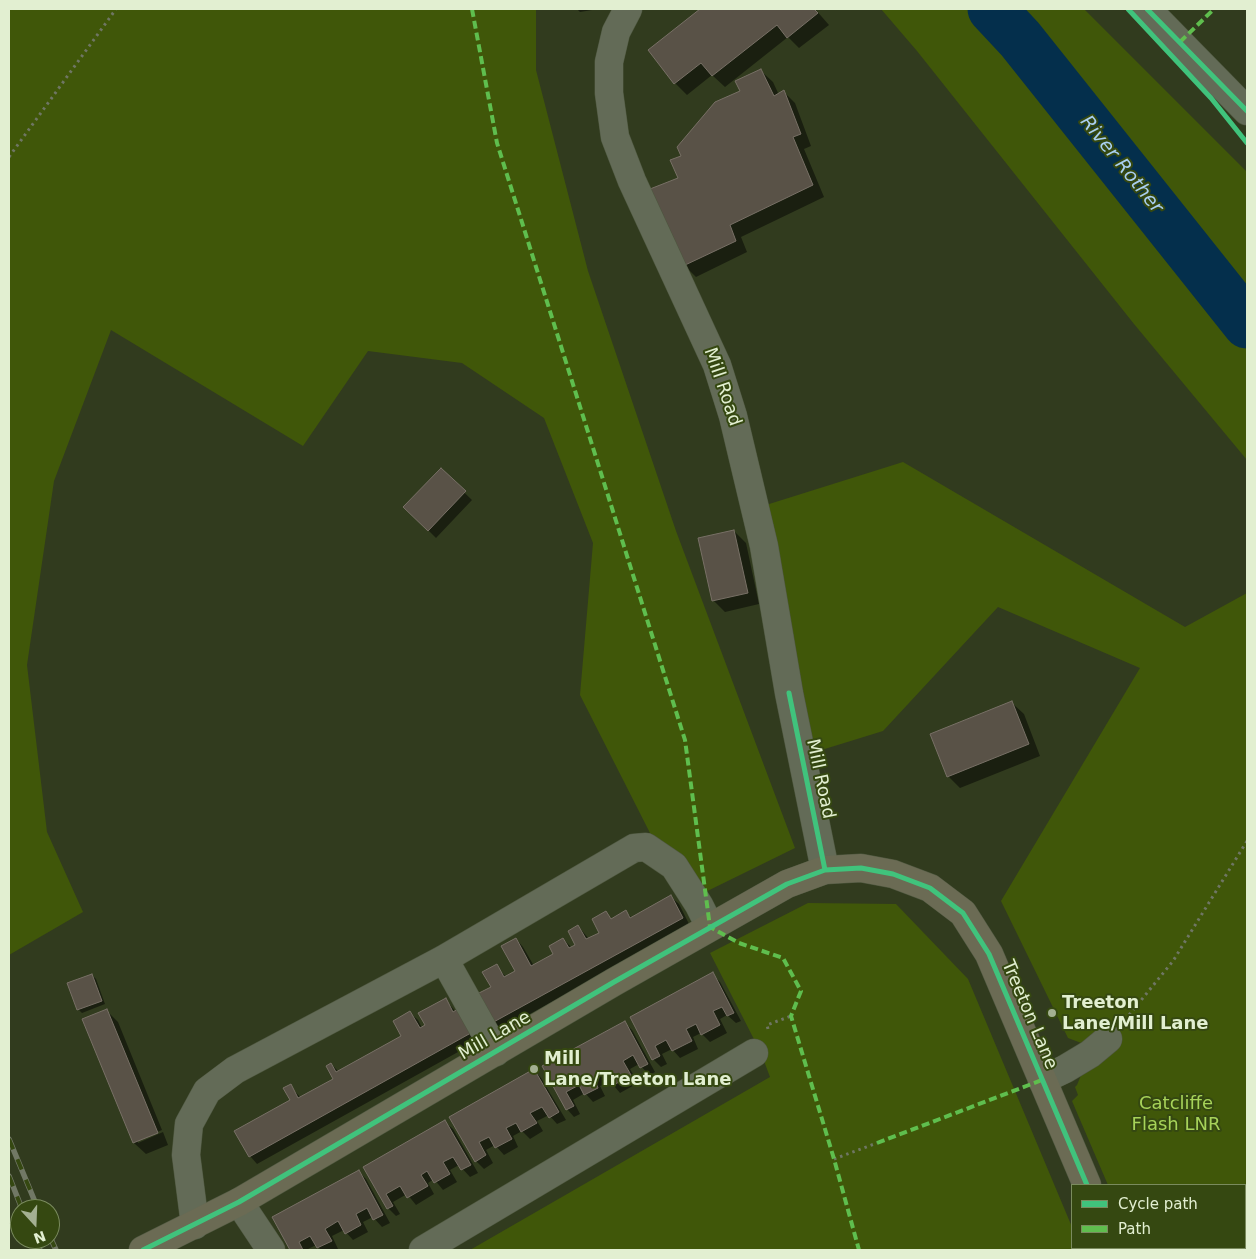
<!DOCTYPE html>
<style>
body{margin:0}
#map{position:relative;width:1256px;height:1259px;overflow:hidden;background:#313b1e;font-family:"DejaVu Sans",sans-serif}
canvas{display:block}
.frame{position:absolute;inset:0;border:10px solid #e2efd1;pointer-events:none}
.legend{position:absolute;left:1071px;top:1184px;width:175px;height:65px;box-sizing:border-box;background:#354811;border:1px solid #7a8b5e;margin:0;padding:6px 9px;list-style:none;font-size:15px;color:#e2efd1}
.legend li{display:flex;align-items:center;gap:10px;height:25px}
.legend b{width:25px;border:1px solid #7a8b5e}
.north{position:absolute;left:10px;top:1199px;width:50px;height:50px;box-sizing:border-box;background:#354811;border:1px solid #7a8b5e;border-radius:50%;rotate:160deg;font-size:14px;font-weight:700;line-height:20px;text-align:center;color:#e2efd1}
.north::after{content:'';display:block;margin:auto;width:18px;height:22px;background:#a4b092;clip-path:polygon(50% 0,100% 100%,50% 72%,0 100%)}
</style>
<div id="map">
<canvas width="1256" height="1259"></canvas>
<div class="frame"></div>
<ul class="legend">
<li><b style="height:6px;background:#40c37c"></b>Cycle path</li>
<li><b style="height:6px;background:#5fbe4e"></b>Path</li>
</ul>
<div class="north">N</div>
</div>
<script>
const c = document.querySelector('canvas').getContext('2d');
c.lineJoin = 'round';
function fillPath(path, color) { c.fillStyle = color; c.fill(path, 'evenodd'); }
const shape = rows => new Path2D(rows.map(r => 'M' + r).join(''));
function stroke(path, color, width, dash) { c.strokeStyle = color; c.lineWidth = width; c.lineCap = dash ? 'butt' : 'round'; c.setLineDash(dash || []); c.stroke(path); }
function write(font, color, halo, rows, align = 'center') {
  c.font = font + ' "DejaVu Sans",sans-serif'; c.lineWidth = 4; c.setLineDash([]); c.textBaseline = 'middle'; c.strokeStyle = halo; c.fillStyle = color; for (const [text, x, y, turn = 0] of rows) {
    c.save(); c.translate(x, y); c.rotate((+turn || 0) * Math.PI / 180); c.textAlign = isNaN(turn) ? turn : align; if (halo) c.strokeText(text, 0, 0); c.fillText(text, 0, 0); c.restore();
  }
}
const green = shape([
 [9,9,536,9,536,70,588,271,676,531,795,848,685,902,580,695,593,543,544,418,462,363,368,351,303,446,111,330,54,481,27,665,47,832,83,912,9,955],
 [881,9,1084,9,1247,172,1247,460,1134,324,917,51],
 [903,462,1185,627,1247,593,1247,1250,1136,1250,1135,1248,1245,1248,1245,1185,1108,1185,1072,1101,1078,1095,1075,1087,1077,1085,1090,1053,1084,1044,1068,1038,1001,901,1140,668,998,607,883,731,815,752,766,505],
 [808,903,896,904,968,979,1072,1227,1072,1248,1081,1248,1082,1250,470,1250,770,1077,761,1053,710,953]
]);
const shadow = shape([
 [577,9,598,9,580,12],
 [702,9,815,9,829,25,799,48,788,37,725,87,712,75,687,95,675,83,649,51],
 [761,71,773,82,779,95,783,91,795,103,811,146,804,149,824,197,741,237,747,252,696,277,684,265,679,178,683,156],
 [441,470,472,500,436,538,405,507],
 [734,531,746,543,759,604,725,612,713,600],
 [1012,703,1024,714,1040,756,960,788,948,776],
 [671,897,679,904,690,926,499,1031,491,1023,492,987,496,966,506,977,516,972,516,939,523,947,534,966,555,954,563,939,571,947,577,945,578,926,589,939,601,933,606,913,612,920,626,912,632,918],
 [712,974,720,982,741,1021,736,1023,727,1015,720,1019,727,1033,710,1042,701,1033,693,1037,698,1049,680,1058,672,1049,662,1054,667,1064,661,1067,653,1059,631,1017],
 [92,975,96,979,105,1004,82,1013,79,1010,69,984],
 [445,999,456,1012,485,1037,257,1164,250,1156,292,1101,290,1086,301,1098,335,1079,331,1064,339,1072,403,1036,410,1013,418,1020,422,1028,426,1026],
 [106,1010,118,1022,162,1130,138,1140,138,1143,163,1132,168,1145,146,1154,134,1143,84,1020],
 [624,1022,632,1030,655,1072,649,1075,639,1064,630,1069,638,1083,620,1093,610,1081,600,1086,605,1096,593,1102,585,1093,573,1100,580,1114,574,1117,567,1109,543,1066],
 [534,1070,541,1078,566,1120,557,1124,549,1115,537,1121,543,1131,530,1139,522,1131,513,1136,518,1147,504,1155,495,1145,486,1150,493,1163,484,1169,476,1161,451,1117],
 [445,1122,453,1129,478,1173,470,1177,459,1165,450,1170,457,1182,443,1190,434,1179,428,1183,434,1194,416,1205,407,1194,393,1202,400,1214,396,1216,388,1208,365,1167],
 [359,1172,366,1179,390,1223,382,1227,373,1217,363,1222,368,1232,353,1240,344,1230,332,1236,338,1249,335,1250,321,1250,316,1245,306,1250,291,1250,273,1218]
]);
const river = shape([
 [992,9,1020,39,1247,324]
]);
const building = shape([
 [700,9,814,9,818,13,787,38,777,25,712,76,701,63,674,84,648,50,700,9],
 [761,69,774,96,784,90,801,134,793,137,813,185,730,225,736,241,683,266,650,189,678,178,670,160,681,156,677,147,715,102,740,91,735,81,761,69],
 [441,468,466,491,428,531,403,507,441,468],
 [734,530,748,593,712,601,698,538,734,530],
 [1012,701,1029,744,947,777,930,734,1012,701],
 [671,895,683,918,490,1024,475,995,491,987,482,972,497,964,504,977,515,971,501,946,516,938,531,966,553,954,549,946,563,938,569,948,575,945,568,931,578,925,586,939,599,933,592,919,606,911,611,919,626,910,630,918,671,895],
 [713,972,734,1013,727,1016,722,1007,713,1011,720,1025,701,1035,696,1024,686,1029,692,1041,672,1051,666,1040,655,1046,660,1056,652,1060,630,1017,713,972],
 [92,974,102,1001,77,1010,67,983,92,974],
 [446,998,453,1012,464,1005,478,1029,249,1157,234,1131,290,1100,283,1088,291,1084,298,1098,333,1079,326,1066,331,1063,336,1072,401,1036,393,1021,410,1011,420,1028,425,1025,418,1013,446,998],
 [107,1009,158,1133,133,1143,82,1019,107,1009],
 [625,1021,648,1064,640,1068,633,1055,623,1061,631,1075,612,1086,605,1072,594,1078,598,1088,584,1095,579,1085,566,1092,574,1106,566,1110,542,1066,625,1021],
 [534,1069,559,1112,549,1118,542,1107,530,1113,537,1123,521,1132,516,1123,506,1128,512,1139,495,1148,489,1137,479,1142,486,1155,475,1162,449,1117,534,1069],
 [445,1120,471,1165,461,1170,453,1157,443,1162,450,1174,434,1183,427,1171,421,1175,428,1186,407,1198,400,1186,386,1194,393,1206,387,1209,363,1167,445,1120],
 [359,1170,383,1215,373,1220,367,1208,356,1214,361,1225,345,1234,338,1221,325,1229,332,1241,317,1248,310,1236,299,1242,303,1250,290,1250,272,1217,359,1170]
]);
const path = shape([
 [9,157,116,9],
 [1125,1020,1173,961,1247,841],
 [768,1029,767,1025,791,1016],
 [834,1159,877,1143]
]);
const minor = shape([
 [628,9,616,32,609,62,609,93,615,137,632,181,717,365,733,416,764,546,789,693,825,870],
 [1147,9,1247,111],
 [444,959,496,1052],
 [1042,1080,1065,1069,1090,1054,1108,1039],
 [239,1202,271,1250],
 [195,1225,186,1155,189,1124,207,1091,235,1070,444,959,634,848,646,847,674,866,699,905,710,927],
 [423,1250,754,1053]
]);
const major = shape([
 [1114,1248,1115,1250],
 [143,1250,239,1202,614,982,787,884,825,870,861,868,893,874,930,888,963,913,989,954,1087,1185]
]);
const rail = shape([
 [9,1139,38,1209],
 [9,1176,22,1209],
 [50,1237,56,1250],
 [35,1239,40,1250]
]);
const quiet = shape([
 [472,9,497,143,685,740,710,927,739,943,783,958,801,991,791,1016,834,1159,859,1250],
 [1180,42,1214,9],
 [877,1143,1042,1080]
]);
const cycleway = shape([
 [1128,9,1211,98,1247,143],
 [1147,9,1247,111],
 [789,693,825,870],
 [143,1250,239,1202,614,982,787,884,825,870,861,868,893,874,930,888,963,913,989,954,1087,1185]
]);
const markers = [
 [1052,1013,5,"#a4b092"],
 [534,1069,5,"#a4b092"]
];
const streetNames = [
 ["Mill Road",722,387,71],
 ["Mill Road",820,779,78],
 ["Treeton Lane",1029,1015,67],
 ["Mill Lane",495,1036,-30]
];
const poiNames = [
 ["Treeton",1062,1003],
 ["Lane/Mill Lane",1062,1024],
 ["Mill",544,1059],
 ["Lane/Treeton Lane",544,1080]
];
const parkNames = [
 ["Catcliffe",1176,1104],
 ["Flash LNR",1176,1125]
];
const waterNames = [
 ["River Rother",1121,165,51]
];
fillPath(green, '#405709');
fillPath(shadow, '#0007');
stroke(river, '#042f4c', 49);
fillPath(building, '#595247');
stroke(building, '#787066', 1);
stroke(minor, '#4e573f', 29);
stroke(major, '#4e573f', 29);
stroke(path, '#6f7664', 3, [2.5, 4]);
stroke(minor, '#636b57', 28);
stroke(major, '#6b6b54', 28);
stroke(rail, '#717865', 5.5);
stroke(rail, '#354811', 4, [11]);
stroke(quiet, '#5fbe4e', 4, [8, 4]);
stroke(cycleway, '#40c37c', 5);
for (const [x, y, r, color] of markers) { const dot = new Path2D(); dot.arc(x, y, r, 0, 2 * Math.PI); c.fillStyle = color; c.fill(dot); stroke(dot, '#354811', 2); }
write('18px', '#e2efd1', '#354811', streetNames);
write('bold 18px', '#e2efd1', '#354811', poiNames, 'left');
write('18px', '#a7d359', '#354811', parkNames);
write('italic 19px', '#a9cff1', '#354811', waterNames);
</script>
